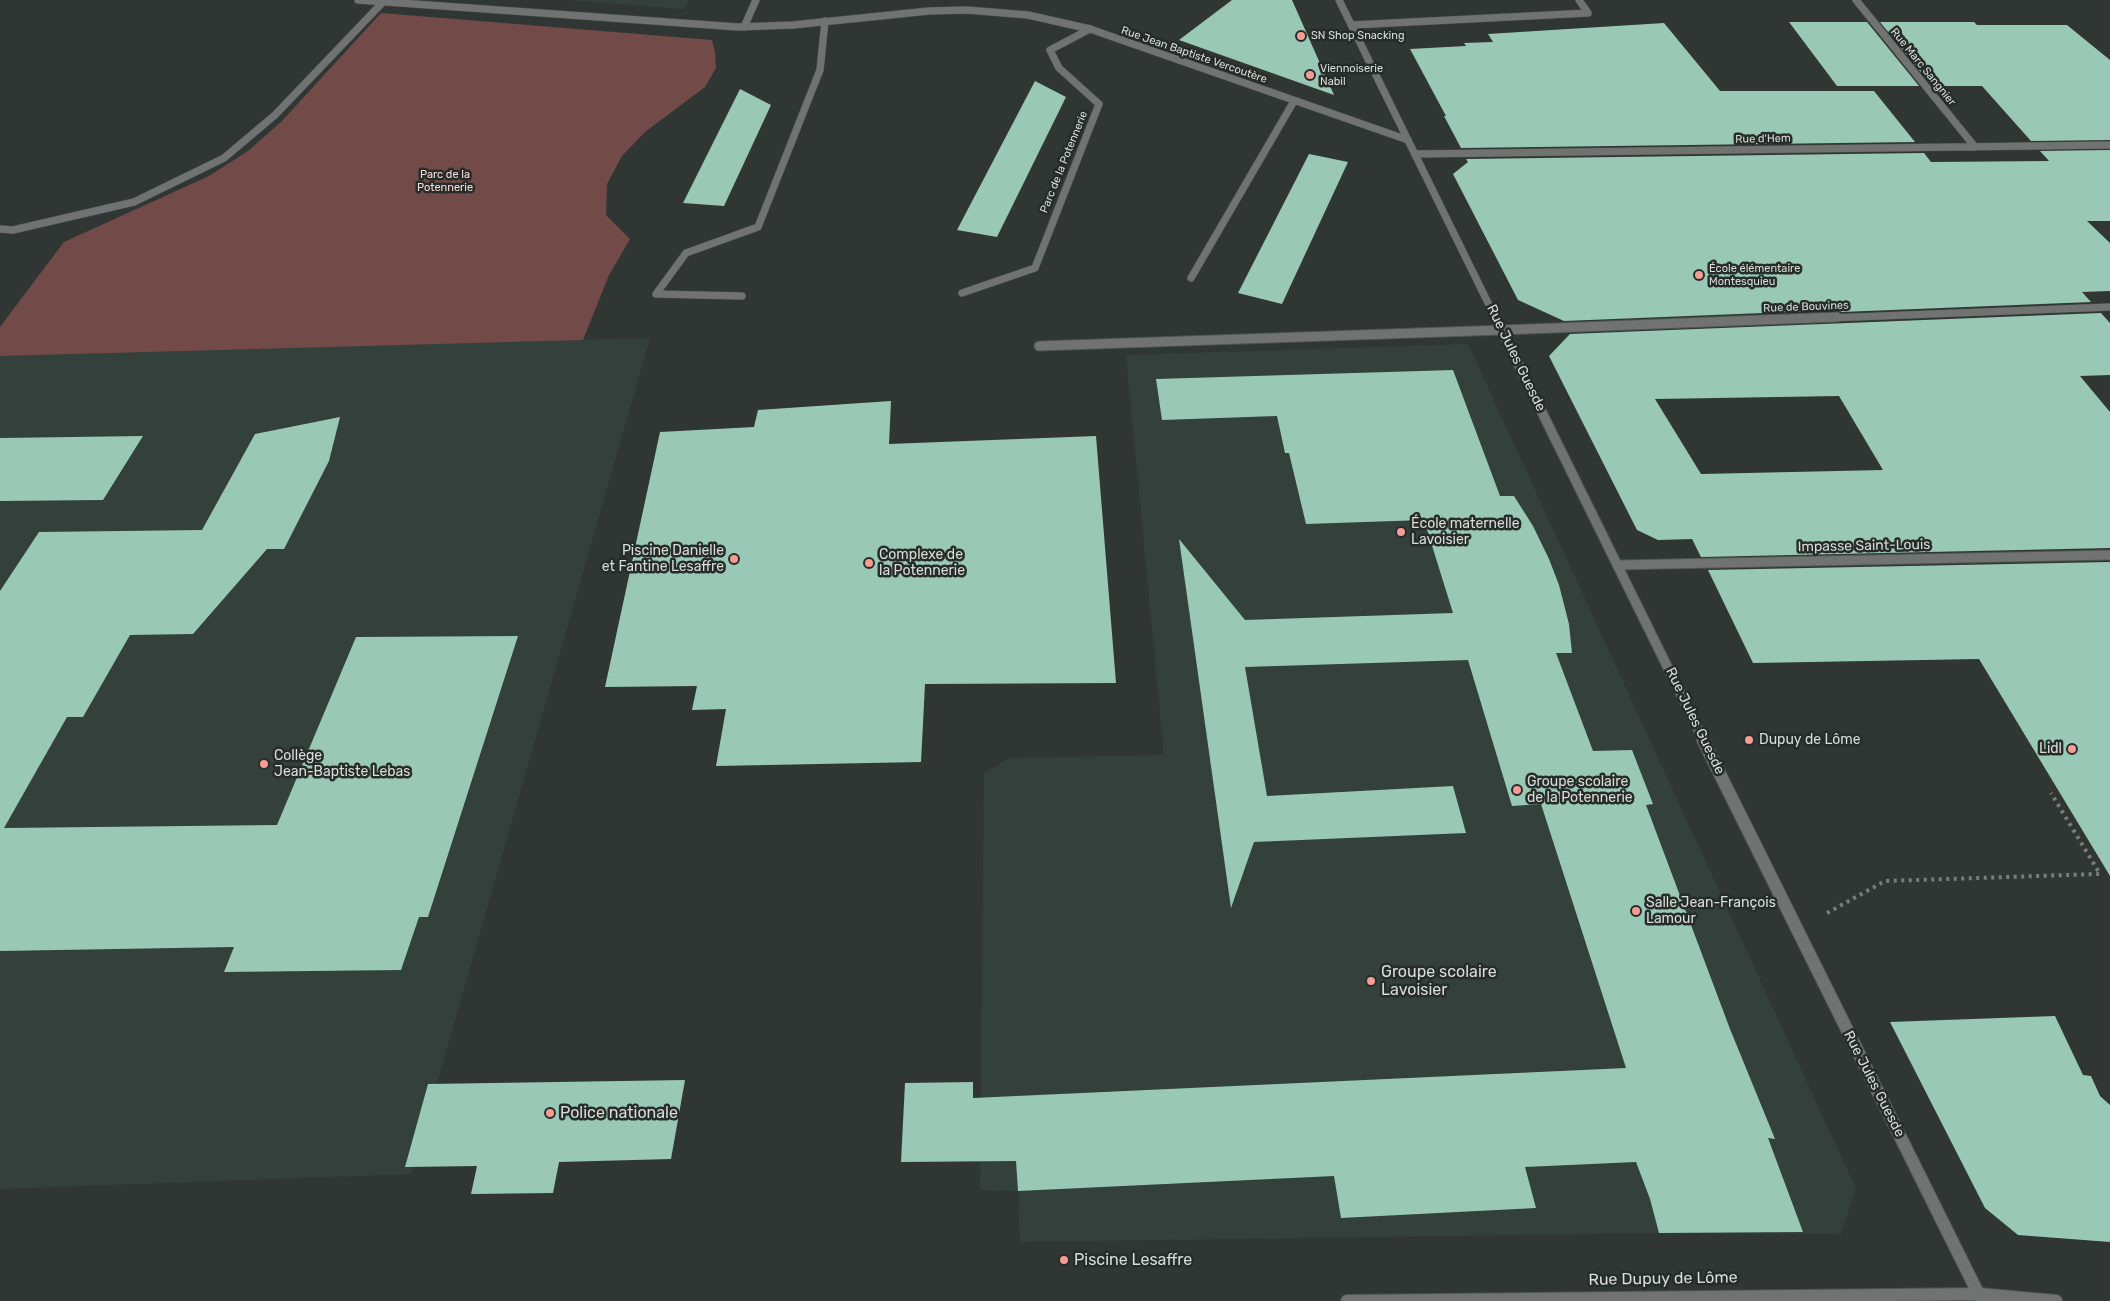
<!DOCTYPE html>
<meta charset="utf-8">
<style>
body{margin:0}
canvas{display:block;background:#303633}
</style>
<canvas width="2110" height="1301"></canvas>
<script>
const c = document.querySelector('canvas').getContext('2d');
c.lineJoin = 'round';
function fillPath(path, color) { c.fillStyle = color; c.fill(path, 'evenodd'); }
const shape = rows => new Path2D(rows.map(r => 'M' + r).join(''));
function stroke(path, color, width, dash) { c.strokeStyle = color; c.lineWidth = width; c.lineCap = dash ? 'butt' : 'round'; c.setLineDash(dash || []); c.stroke(path); }
function write(font, color, halo, rows, align = 'center') {
  c.font = font + ' Rubik,sans-serif'; c.lineWidth = 5; c.setLineDash([]); c.textBaseline = 'middle'; c.strokeStyle = halo; c.fillStyle = color; for (const [text, x, y, turn = 0] of rows) {
    c.save(); c.translate(x, y); c.rotate((+turn || 0) * Math.PI / 180); c.textAlign = isNaN(turn) ? turn : align; if (halo) c.strokeText(text, 0, 0); c.fillText(text, 0, 0); c.restore();
  }
}
const built = shape([
 [566,0,689,0,685,9],
 [650,338,411,1174,0,1189,0,355],
 [1468,344,1856,1189,1841,1234,1659,1233,1020,1242,1018,1191,980,1190,984,773,1010,758,1164,755,1126,355]
]);
const green = shape([
 [381,13,712,40,715,52,716,68,705,87,645,132,622,156,607,184,606,215,630,239,609,275,583,340,0,356,0,327,64,242,209,176,248,151,281,122]
]);
const building = shape([
 [1232,0,1292,0,1334,95,1179,40],
 [1789,22,1867,22,1919,86,1837,86],
 [1880,22,1974,22,1977,25,2067,25,2110,60,2110,140,2031,141,1982,86,1932,86],
 [1664,23,1720,91,1874,91,1915,142,1461,148,1444,116,1446,116,1410,49,1466,46,1464,43,1493,42,1488,34],
 [1035,81,1066,97,997,237,957,230],
 [740,89,771,105,724,206,683,203],
 [2110,150,2110,221,2087,221,2110,243,2110,291,2082,292,2091,302,1841,312,1837,310,1564,321,1518,300,1453,174,1468,162,1466,159,1924,153,1931,162,2049,161,2040,151],
 [1309,154,1348,162,1282,304,1238,293],
 [2101,313,2110,323,2110,375,2080,376,2110,412,2110,548,1701,557,1692,539,1658,540,1637,530,1549,356,1570,334],
 [1839,396,1883,470,1701,474,1655,399],
 [1453,370,1500,496,1514,496,1533,526,1549,559,1559,585,1569,624,1572,653,1556,653,1593,751,1632,750,1653,804,1646,805,1730,1029,1775,1139,1768,1138,1803,1232,1659,1233,1650,1199,1636,1162,1525,1167,1536,1208,1341,1218,1334,1176,1018,1191,1016,1161,901,1162,905,1083,973,1082,973,1098,1626,1068,1541,804,1512,806,1468,660,1245,667,1267,796,1453,786,1466,833,1254,842,1231,908,1179,539,1245,620,1453,613,1424,520,1306,524,1289,453,1285,453,1277,416,1162,420,1156,379],
 [891,401,889,444,1096,436,1116,683,925,684,921,762,716,766,726,709,692,710,697,686,605,687,660,432,754,427,758,410],
 [340,417,329,461,284,549,267,549,193,634,130,635,83,717,67,717,4,828,277,825,356,637,518,636,428,917,419,917,401,970,224,972,234,947,0,951,0,591,39,532,202,530,255,434],
 [143,436,103,500,0,501,0,438],
 [2110,562,2110,876,1979,659,1753,663,1708,570],
 [2055,1016,2083,1075,2091,1076,2100,1096,2110,1105,2110,1242,2018,1235,1985,1208,1890,1022],
 [685,1080,671,1159,559,1162,553,1193,471,1194,477,1166,405,1167,428,1084]
]);
const path = shape([
 [1827,913,1885,881,2100,874,2051,793]
]);
const serviceFar1 = shape([
 [744,27,756,0],
 [0,229,13,230,134,202,224,158,275,115,383,2],
 [1191,278,1294,101],
 [962,293,1035,268,1099,104,1059,68,1050,50,1090,29],
 [742,296,656,294,686,253,758,227,820,70,825,21]
]);
const service = shape([
 [1039,346,1503,330]
]);
const minorFar2 = shape([
 [358,0,738,27,793,25,929,11,967,10,1028,15,1090,29,1408,140],
 [1856,0,1975,147],
 [1352,25,1588,13,1579,0],
 [1415,154,2110,145],
 [1804,319,2110,307]
]);
const minorFar1 = shape([
 [1503,330,1837,317],
 [1618,565,2110,555]
]);
const minor = shape([
 [1347,1301,1979,1294,2056,1301]
]);
const tertiaryFar2 = shape([
 [1339,0,1496,319]
]);
const tertiaryFar1 = shape([
 [1495,317,1704,741]
]);
const tertiary = shape([
 [1703,740,1982,1301]
]);
const markers = [
 [1301,36,5,"#f59c95"],
 [1310,75,5,"#f59c95"],
 [1699,275,5,"#f59c95"],
 [1401,532,5,"#f59c95"],
 [734,559,5,"#f59c95"],
 [869,563,5,"#f59c95"],
 [1749,740,5,"#f59c95"],
 [2072,749,5,"#f59c95"],
 [264,764,5,"#f59c95"],
 [1517,790,5,"#f59c95"],
 [1636,911,5,"#f59c95"],
 [1371,981,5,"#f59c95"],
 [550,1113,5,"#f59c95"],
 [1064,1260,5,"#f59c95"]
];
const farPoinames = [
 ["SN Shop Snacking",1311,36],
 ["Viennoiserie",1320,69],
 ["Nabil",1320,82],
 ["École élémentaire",1709,269],
 ["Montesquieu",1709,282]
];
const farStreetnames = [
 ["Rue Jean Baptiste Vercoutère",1194,55,19],
 ["Rue Marc Sangnier",1923,67,51],
 ["Rue d'Hem",1763,139,-1],
 ["Parc de la Potennerie",1064,162,-68],
 ["Rue de Bouvines",1806,307,-2]
];
const farParknames = [
 ["Parc de la",445,175],
 ["Potennerie",445,188]
];
const streetNames = [
 ["Rue Jules Guesde",1516,358,64],
 ["Impasse Saint-Louis",1864,546,-1],
 ["Rue Jules Guesde",1695,721,64],
 ["Rue Jules Guesde",1874,1084,63]
];
const poiNames = [
 ["École maternelle",1411,524],
 ["Lavoisier",1411,540],
 ["Piscine Danielle",724,551,"right"],
 ["et Fantine Lesaffre",724,567,"right"],
 ["Complexe de",879,555],
 ["la Potennerie",879,571],
 ["Dupuy de Lôme",1759,740],
 ["Lidl",2062,749,"right"],
 ["Collège",274,756],
 ["Jean-Baptiste Lebas",274,772],
 ["Groupe scolaire",1527,782],
 ["de la Potennerie",1527,798],
 ["Salle Jean-François",1646,903],
 ["Lamour",1646,919]
];
const nearPoinames = [
 ["Groupe scolaire",1381,972],
 ["Lavoisier",1381,990],
 ["Police nationale",560,1113],
 ["Piscine Lesaffre",1074,1260]
];
const nearStreetnames = [
 ["Rue Dupuy de Lôme",1663,1279,-1]
];
fillPath(built, '#33403b');
fillPath(green, '#724b48');
fillPath(building, '#99c8b6');
stroke(serviceFar1, '#4e5451', 8);
stroke(service, '#4e5451', 11);
stroke(minorFar2, '#4e5451', 8);
stroke(minorFar1, '#4e5451', 11);
stroke(minor, '#4e5451', 14);
stroke(tertiaryFar2, '#4e5451', 8);
stroke(tertiaryFar1, '#4e5451', 11);
stroke(tertiary, '#4e5451', 14);
stroke(path, '#797e7b', 4, [3, 4.5]);
stroke(serviceFar1, '#707372', 7);
stroke(service, '#707372', 9);
stroke(minorFar2, '#707372', 7);
stroke(minorFar1, '#707372', 9);
stroke(minor, '#707372', 12);
stroke(tertiaryFar2, '#707372', 7);
stroke(tertiaryFar1, '#707372', 9);
stroke(tertiary, '#707372', 12);
for (const [x, y, r, color] of markers) { const dot = new Path2D(); dot.arc(x, y, r, 0, 2 * Math.PI); c.fillStyle = color; c.fill(dot); stroke(dot, '#262c29', 2); }
write('11px', '#d8dcda', '#262c29', farPoinames, 'left');
write('11px', '#d8dcda', '#262c29', farStreetnames);
write('11px', '#f8dad7', '#262c29', farParknames);
write('14px', '#d8dcda', '#262c29', streetNames);
write('14px', '#d8dcda', '#262c29', poiNames, 'left');
write('16px', '#d8dcda', '#262c29', nearPoinames, 'left');
write('16px', '#d8dcda', '#262c29', nearStreetnames);
</script>
